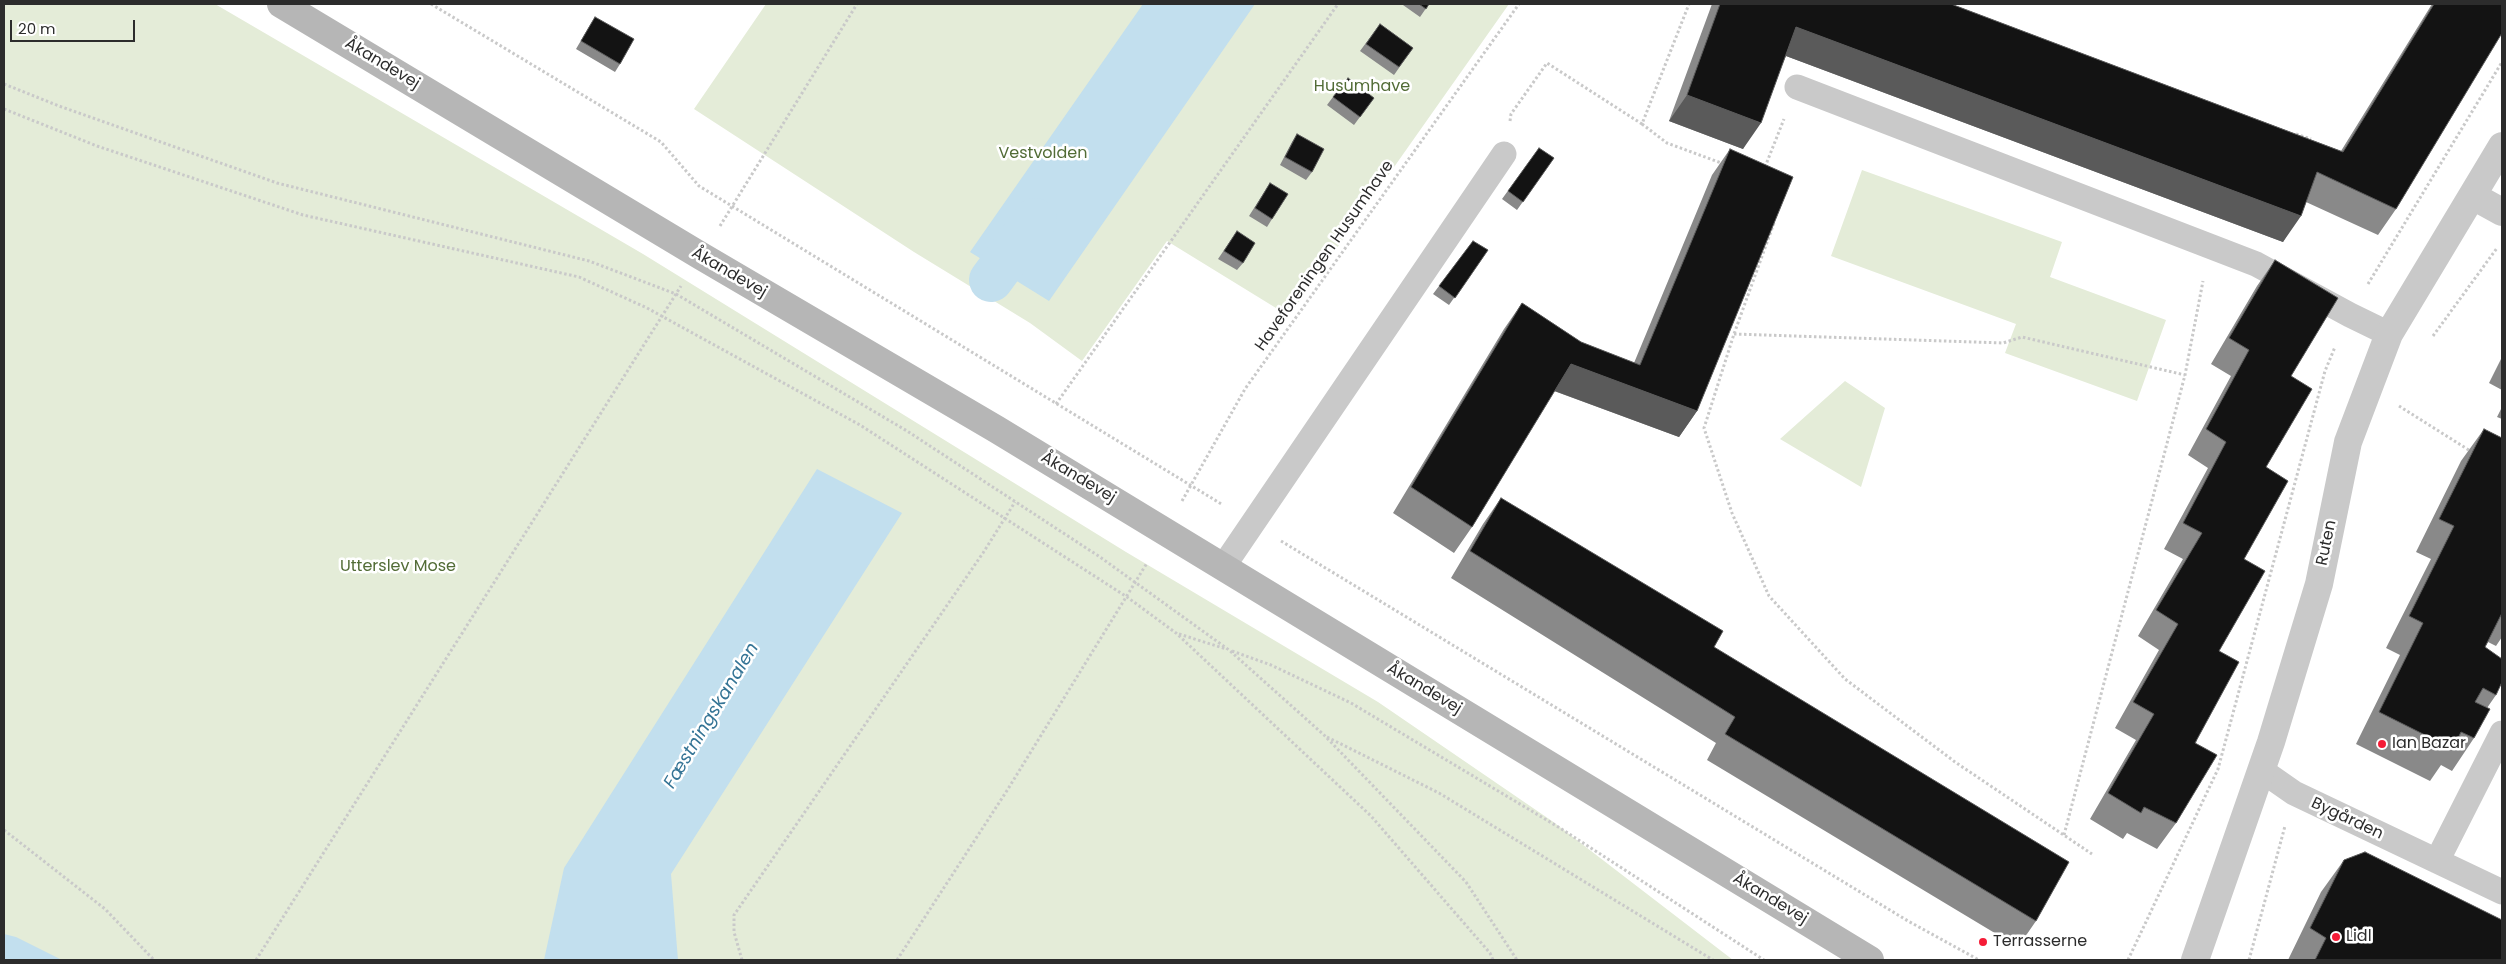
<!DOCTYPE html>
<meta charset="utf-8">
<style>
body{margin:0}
#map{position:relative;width:2506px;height:964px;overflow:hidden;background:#fff;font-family:Poppins,sans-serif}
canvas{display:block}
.frame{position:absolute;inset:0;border:5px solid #2c2c2c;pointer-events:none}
.scale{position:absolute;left:10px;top:20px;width:125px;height:22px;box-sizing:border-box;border:2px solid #2c2c2c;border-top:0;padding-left:6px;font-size:15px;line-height:18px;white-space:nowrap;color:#2c2c2c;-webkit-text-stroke:4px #fff;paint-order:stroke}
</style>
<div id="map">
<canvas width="2506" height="964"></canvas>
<div class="frame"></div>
<div class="scale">20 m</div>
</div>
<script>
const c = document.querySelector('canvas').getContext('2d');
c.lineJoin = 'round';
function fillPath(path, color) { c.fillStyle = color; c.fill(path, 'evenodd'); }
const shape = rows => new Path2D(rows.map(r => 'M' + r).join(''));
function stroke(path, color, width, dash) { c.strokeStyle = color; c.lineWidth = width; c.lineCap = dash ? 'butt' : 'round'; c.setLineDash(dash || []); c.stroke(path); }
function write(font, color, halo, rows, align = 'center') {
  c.font = font + ' Poppins,sans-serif'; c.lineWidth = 5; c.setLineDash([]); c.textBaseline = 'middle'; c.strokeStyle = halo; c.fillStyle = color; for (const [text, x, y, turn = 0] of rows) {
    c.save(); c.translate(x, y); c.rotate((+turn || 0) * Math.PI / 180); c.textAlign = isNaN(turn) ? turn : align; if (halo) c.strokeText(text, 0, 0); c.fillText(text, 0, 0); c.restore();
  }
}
const green = shape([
 [4,4,215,4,643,254,1126,552,1378,702,1552,821,1733,960,4,960],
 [766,4,1509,4,1289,316,1167,241,1082,361,1030,323,914,252,694,109],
 [1862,170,2062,242,2050,277,2166,320,2137,401,2005,353,2016,324,1831,256],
 [1845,381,1885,408,1861,487,1780,439]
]);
const water = shape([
 [1143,4,1255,4,1049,301,970,252],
 [817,469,902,513,671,874,678,960,544,960,564,868],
 [4,934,16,937,62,960,4,960]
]);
const canal = shape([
 [991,280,1035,220]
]);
const path = shape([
 [431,4,661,142,699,186,1223,505],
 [4,84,59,106,277,183,589,261,676,294,907,431,1100,557,1229,650,1324,735,1466,882,1517,960],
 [4,109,97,146,303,215,579,277,647,308,860,425,1127,597,1176,633,1371,816,1490,953,1493,960],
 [1510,121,1511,114,1547,63,1642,124,1689,4],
 [1642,124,1667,143,1724,164],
 [2296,134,2311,139],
 [1765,167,1784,119],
 [1774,223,1734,334,1704,428,1732,513,1769,596,1845,679,1955,762,2092,854],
 [720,226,857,4],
 [2368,284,2502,62],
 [1734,334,2003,343,2022,337,2185,375],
 [2433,336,2497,248],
 [1056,404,1338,4],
 [2399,406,2472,452],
 [1182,501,1245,389,1519,4],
 [1281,541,1908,921,1979,960],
 [1179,634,1226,649],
 [1232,651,1271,665,1351,703,1560,828,1764,960],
 [1327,737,1439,793,1713,960],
 [4,830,105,909,154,960],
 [2064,835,2185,375,2203,281],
 [256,960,681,286],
 [742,960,734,932,734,915,983,553,1015,502],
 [897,960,1008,789,1147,563],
 [2128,960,2218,769,2325,371,2335,347],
 [2249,960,2285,826]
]);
const lane = shape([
 [1797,87,2256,264,2350,315,2389,334],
 [1223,567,1504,154],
 [2261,770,2294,793,2502,892],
 [2437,861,2502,733]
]);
const street = shape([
 [2473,196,2502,212],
 [2195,960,2271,742,2319,584,2348,442,2389,334,2502,146]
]);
const secondary = shape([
 [281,4,701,256,996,429,1870,960]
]);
const wall = shape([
 [1403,4,1429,4,1420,17,1403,5],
 [1712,4,1951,4,2341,151,2432,4,2502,4,2396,209,2378,235,2306,202,2283,242,1786,56,1743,149,1669,121],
 [595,17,620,64,615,72,576,49,590,25],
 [1380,24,1413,48,1394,75,1360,51],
 [1333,97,1374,98,1354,125,1327,105],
 [1297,134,1312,172,1306,180,1280,165,1292,142],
 [1539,148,1554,158,1517,210,1502,199],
 [1730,149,1697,411,1679,437,1554,391,1472,527,1454,553,1393,513,1504,329,1522,303,1581,342,1634,363,1712,175],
 [1270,183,1272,219,1267,227,1249,216],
 [1237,231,1243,263,1237,270,1218,259],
 [1473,241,1488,250,1449,305,1433,294],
 [2275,260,2291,376,2266,467,2244,559,2219,651,2176,823,2157,849,2127,833,2123,839,2090,819,2136,740,2115,728,2159,650,2138,636,2183,559,2164,549,2208,468,2188,455,2231,376,2211,364,2257,286],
 [2502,357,2502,390,2489,383],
 [2502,407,2502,419,2497,417],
 [2484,429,2502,438,2502,637,2496,646,2488,642,2485,647,2496,695,2487,708,2474,738,2452,771,2441,765,2430,781,2356,744,2400,655,2386,648,2431,559,2416,552,2461,461],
 [1501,498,1714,647,2036,921,2018,947,1707,760,1716,743,1451,578,1483,524],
 [2344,860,2502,960,2288,960,2321,892]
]);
const shadedWall = shape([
 [1796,27,2301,216,2283,242,1778,53],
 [1687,95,1761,123,1743,149,1669,121],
 [1571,364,1697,411,1679,437,1552,390]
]);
const building = shape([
 [1419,4,1429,4,1426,9,1419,4],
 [1720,4,1951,4,2343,152,2434,4,2502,4,2502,33,2396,209,2317,172,2301,216,1796,27,1761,123,1687,95,1720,4],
 [595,17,634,39,620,64,581,41,595,17],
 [1380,24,1413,48,1399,67,1366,44,1380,24],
 [1348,78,1374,98,1360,117,1333,97,1348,78],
 [1297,134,1324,149,1312,172,1285,157,1297,134],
 [1539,148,1554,158,1523,202,1508,191,1539,148],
 [1730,149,1793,177,1697,411,1571,364,1472,527,1411,487,1522,303,1581,342,1640,365,1730,149],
 [1270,183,1288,194,1272,219,1255,208,1270,183],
 [1237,231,1255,243,1243,263,1224,251,1237,231],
 [1473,241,1488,250,1455,298,1439,286,1473,241],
 [2275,260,2338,298,2291,376,2312,389,2266,467,2288,481,2244,559,2265,571,2219,651,2239,662,2195,743,2217,755,2176,823,2144,807,2141,813,2108,793,2154,714,2133,702,2178,624,2156,610,2202,533,2183,523,2226,442,2206,429,2249,350,2229,338,2275,260],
 [2484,429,2502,438,2502,613,2485,647,2502,659,2502,682,2496,695,2483,688,2475,702,2490,709,2474,738,2461,732,2453,749,2379,712,2423,623,2409,616,2454,526,2439,519,2484,429],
 [1501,498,1723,631,1714,647,2069,862,2036,921,1725,734,1735,717,1470,551,1501,498],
 [2365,852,2502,920,2502,960,2315,960,2326,938,2310,928,2344,860,2365,852]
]);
const markers = [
 [2382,744,5,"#f51c37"],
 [2336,937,5,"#f51c37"],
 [1983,942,5,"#f51c37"]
];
const streetNames = [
 ["Åkandevej",382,64,31],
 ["Haveforeningen Husumhave",1325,256,-55],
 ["Åkandevej",729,273,30],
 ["Åkandevej",1078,478,31],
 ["Ruten",2327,543,-78],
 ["Åkandevej",1424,689,31],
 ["Bygården",2347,819,25],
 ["Åkandevej",1770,899,31]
];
const parkNames = [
 ["Husumhave",1362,87],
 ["Vestvolden",1043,154],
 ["Utterslev Mose",398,567]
];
const poiNames = [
 ["Ian Bazar",2392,744],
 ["Lidl",2346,937],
 ["Terrasserne",1993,942]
];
const waterNames = [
 ["Fæstningskanalen",712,716,-59]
];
fillPath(green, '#e4ecd8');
fillPath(water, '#c2dfee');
stroke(canal, '#c2dfee', 44);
stroke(path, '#c9c9c9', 3, [2.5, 2.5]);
stroke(lane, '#c9c9c9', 25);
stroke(street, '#c9c9c9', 28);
stroke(secondary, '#b6b6b6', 28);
fillPath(wall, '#898989');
fillPath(shadedWall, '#5a5a5a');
fillPath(building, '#131313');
stroke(building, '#5a5a5a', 1);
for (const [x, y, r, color] of markers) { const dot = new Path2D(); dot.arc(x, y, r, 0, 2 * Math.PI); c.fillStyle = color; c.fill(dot); stroke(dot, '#fff', 2); }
write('16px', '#2c2c2c', '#fff', streetNames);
write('16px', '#526c36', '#fff', parkNames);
write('16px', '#2c2c2c', '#fff', poiNames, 'left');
write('italic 18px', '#347495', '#fff', waterNames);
</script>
